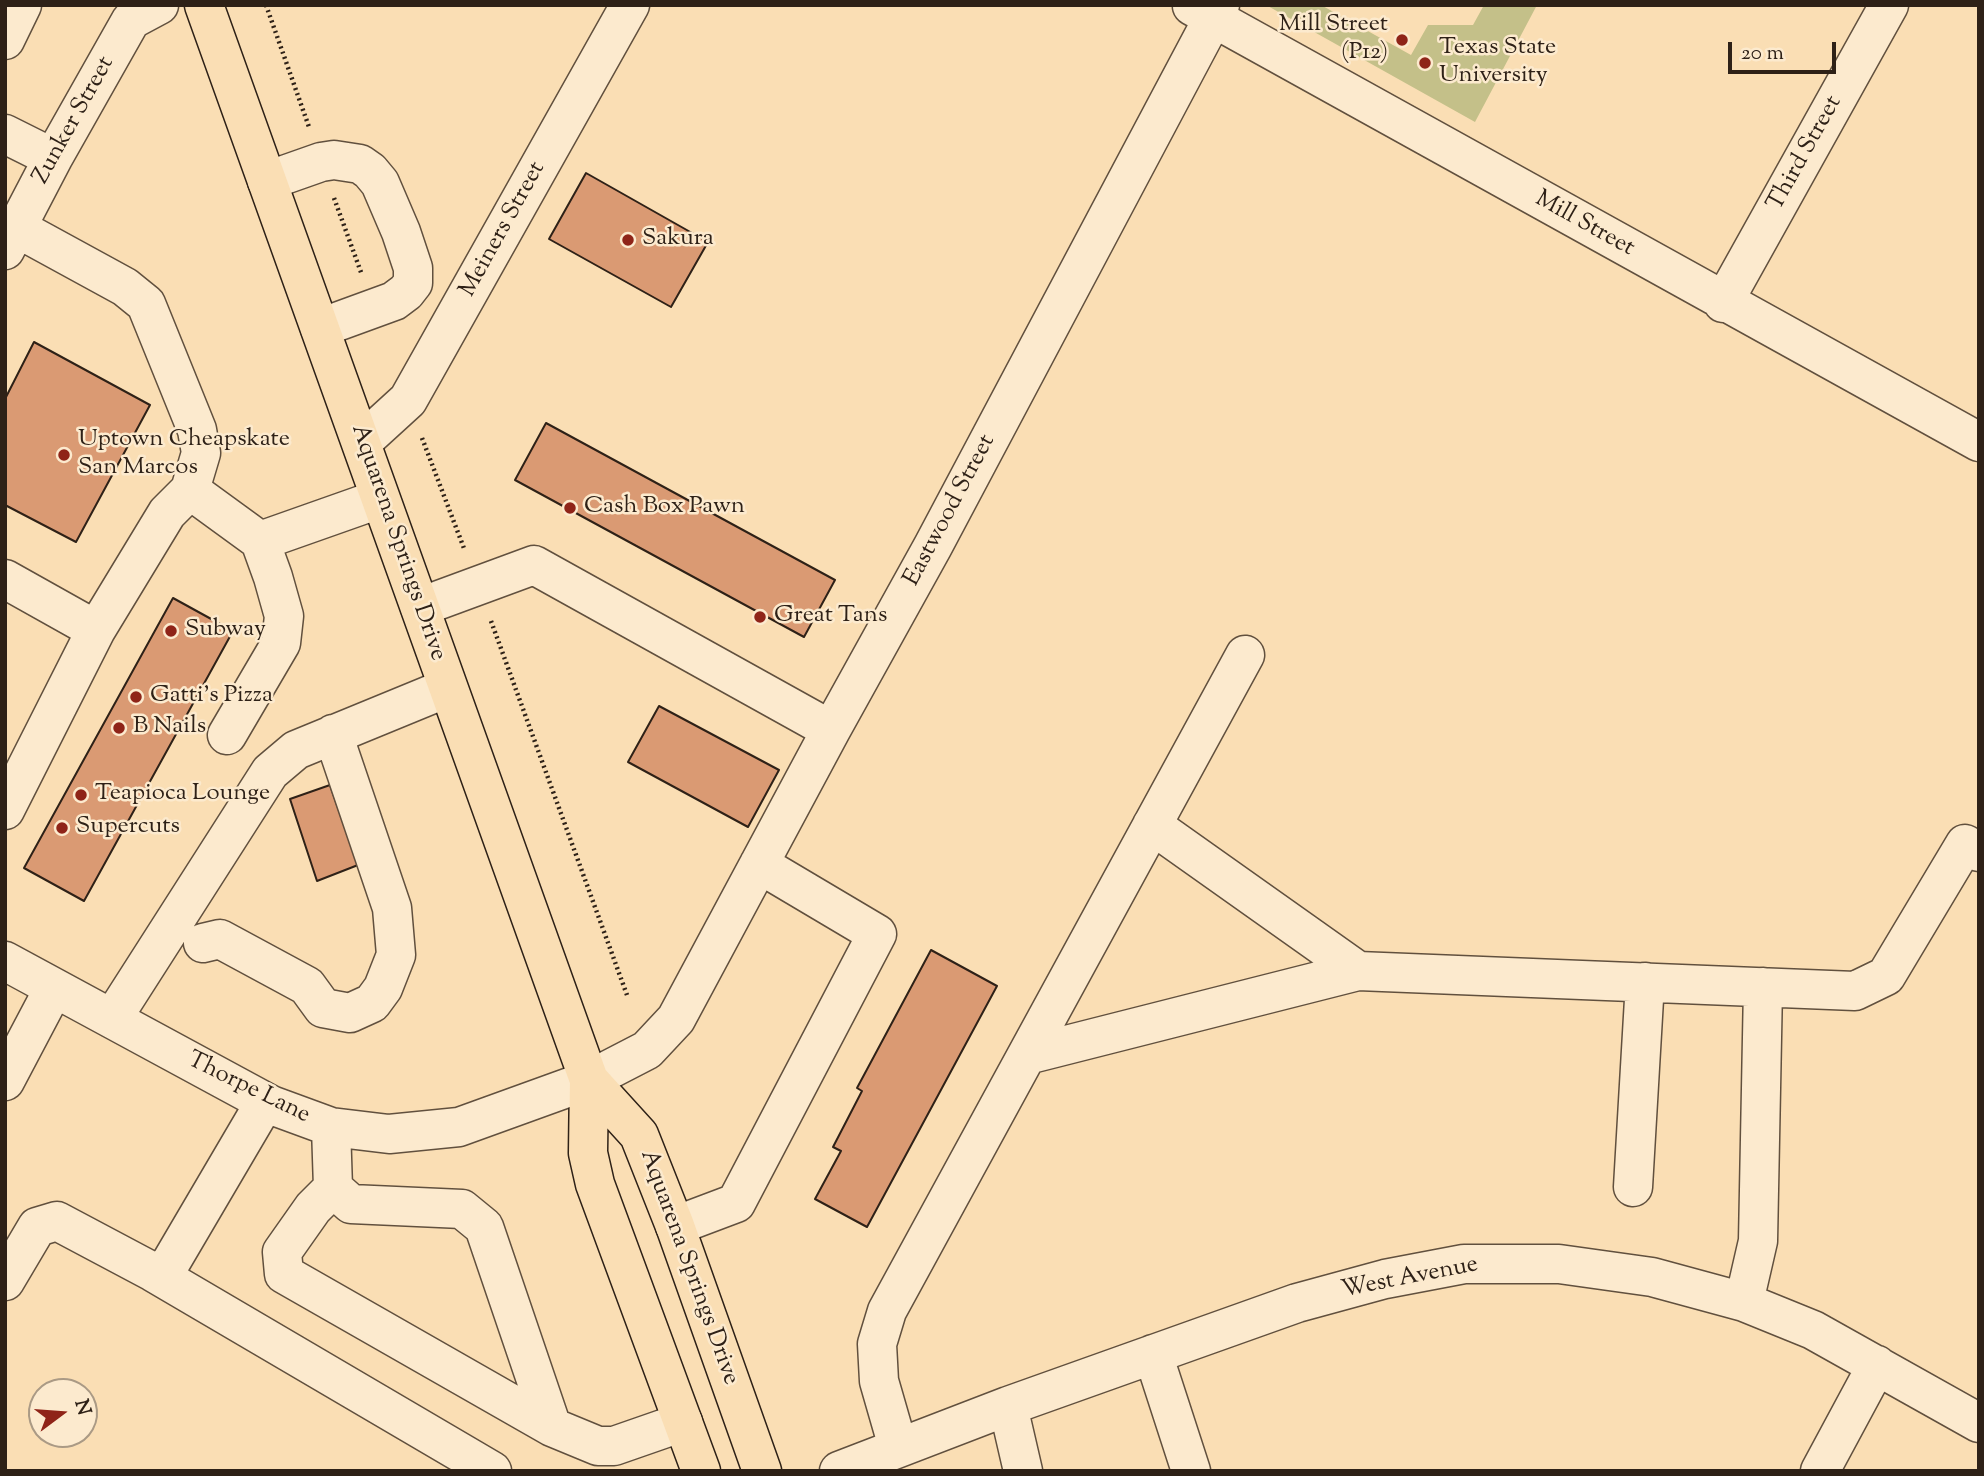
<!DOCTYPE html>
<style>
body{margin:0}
#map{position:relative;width:1984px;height:1476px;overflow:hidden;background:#fadeb4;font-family:"Sorts Mill Goudy",serif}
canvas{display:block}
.frame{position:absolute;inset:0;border:7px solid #2e2117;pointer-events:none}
.north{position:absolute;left:28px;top:1378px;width:70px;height:70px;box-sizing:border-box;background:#fceace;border:2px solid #aa9a85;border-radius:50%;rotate:74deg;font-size:19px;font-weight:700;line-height:28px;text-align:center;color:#2e2117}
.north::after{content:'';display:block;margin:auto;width:24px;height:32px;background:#8f2418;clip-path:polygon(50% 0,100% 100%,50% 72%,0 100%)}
.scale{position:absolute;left:1728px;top:42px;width:108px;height:32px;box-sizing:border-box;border:4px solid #2e2117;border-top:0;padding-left:9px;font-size:21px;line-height:24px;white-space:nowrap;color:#2e2117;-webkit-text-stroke:5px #fceace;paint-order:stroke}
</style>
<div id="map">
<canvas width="1984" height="1476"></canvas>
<div class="frame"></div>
<div class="north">N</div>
<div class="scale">20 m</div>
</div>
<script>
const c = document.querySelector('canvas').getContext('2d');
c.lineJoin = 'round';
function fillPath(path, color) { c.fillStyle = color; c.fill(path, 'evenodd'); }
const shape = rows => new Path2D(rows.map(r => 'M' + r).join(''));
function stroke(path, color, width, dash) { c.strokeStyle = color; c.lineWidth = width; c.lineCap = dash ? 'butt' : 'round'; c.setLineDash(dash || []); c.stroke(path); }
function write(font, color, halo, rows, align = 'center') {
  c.font = font + ' "Sorts Mill Goudy",serif'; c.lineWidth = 5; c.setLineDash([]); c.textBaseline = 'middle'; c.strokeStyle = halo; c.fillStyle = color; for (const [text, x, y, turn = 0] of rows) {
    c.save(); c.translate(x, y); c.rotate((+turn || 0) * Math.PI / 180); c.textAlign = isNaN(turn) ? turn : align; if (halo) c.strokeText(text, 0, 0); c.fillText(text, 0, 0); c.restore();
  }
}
const green = shape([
 [1266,5,1321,5,1411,55,1428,25,1473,25,1484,5,1537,5,1475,122]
]);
const building = shape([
 [586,173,708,242,671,307,549,239,586,173],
 [34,342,150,405,76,542,5,505,5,399,34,342],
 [546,423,835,580,804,637,515,480,546,423],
 [173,598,233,631,84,901,24,868,173,598],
 [659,706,779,770,748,827,628,762,659,706],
 [330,785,358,865,317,881,290,799,330,785],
 [931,950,997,986,867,1227,815,1199,841,1151,833,1147,862,1091,857,1088,931,950]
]);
const path = shape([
 [266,5,309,127],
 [334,198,362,275],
 [422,438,465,551],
 [491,621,627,995]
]);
const minor = shape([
 [1192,6,1979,442],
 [5,40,22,5],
 [5,134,53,158],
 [267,181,321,162,334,160,360,164,370,171,380,183,401,232,413,268,413,283,406,292,394,301,320,328],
 [5,250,53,158,131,20,159,5],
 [1723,303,1889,5],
 [362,442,408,400,630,5],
 [190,490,260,541,379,499],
 [5,579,96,630],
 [420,607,534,565,831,730],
 [227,735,281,643,284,616,273,577,260,541],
 [5,810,96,630,167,513,190,490,201,453,197,430,146,304,125,287,17,228],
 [1152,825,1358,971],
 [203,943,220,939,307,986,323,1008,350,1013,372,1003,383,988,396,955,392,908,333,734],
 [5,961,271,1105,331,1127,389,1134,459,1127,589,1080,647,1050,676,1019,831,730,933,546,1220,5],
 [112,1019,270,772,296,750,447,688],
 [1027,1055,1358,971,1855,991,1886,976,1965,844,1979,852],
 [5,1081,54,988],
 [331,1127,333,1188,313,1208,282,1252,284,1274,552,1427,598,1446,614,1446,683,1422],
 [1633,1187,1645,982],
 [333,1188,351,1204,462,1209,484,1227,552,1427],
 [675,1226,736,1203,877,934,759,864],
 [153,1272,164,1270,171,1262,265,1102],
 [5,1281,37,1227,57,1221,153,1272,492,1471],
 [1744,1302,1758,1241,1763,987],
 [1153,1354,1191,1471],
 [1008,1406,1023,1471],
 [898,1447,879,1381,877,1344,887,1311,1245,655],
 [839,1471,1008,1406,1297,1303,1385,1279,1464,1264,1559,1264,1652,1277,1744,1302,1813,1330,1979,1423],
 [1820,1471,1877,1365]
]);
const major = shape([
 [204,5,589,1080,588,1153,595,1184,701,1471],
 [589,1080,639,1135,675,1226,762,1471]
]);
const markers = [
 [1402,40,7,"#8f2418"],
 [1425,63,7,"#8f2418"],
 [628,240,7,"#8f2418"],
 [64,455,7,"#8f2418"],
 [570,508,7,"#8f2418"],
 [760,617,7,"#8f2418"],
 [171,631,7,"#8f2418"],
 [136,697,7,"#8f2418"],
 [119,728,7,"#8f2418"],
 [81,795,7,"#8f2418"],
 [62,828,7,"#8f2418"]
];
const poiNames = [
 ["Mill Street",1388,26,"right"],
 ["(P12)",1388,54,"right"],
 ["Texas State",1439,49],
 ["University",1439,77],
 ["Sakura",642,240],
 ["Uptown Cheapskate",78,441],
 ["San Marcos",78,469],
 ["Cash Box Pawn",584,508],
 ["Great Tans",774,617],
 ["Subway",185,631],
 ["Gatti's Pizza",150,697],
 ["B Nails",133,728],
 ["Teapioca Lounge",95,795],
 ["Supercuts",76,828]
];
const streetNames = [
 ["Zunker Street",75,121,-61],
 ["Third Street",1806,154,-61],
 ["Mill Street",1584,225,29],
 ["Meiners Street",504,230,-61],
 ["Eastwood Street",951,511,-62],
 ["Aquarena Springs Drive",397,543,71],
 ["Thorpe Lane",248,1089,26],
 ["Aquarena Springs Drive",688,1268,70],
 ["West Avenue",1410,1279,-11]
];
fillPath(green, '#c4c089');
fillPath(building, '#da9a73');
stroke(building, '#2e2117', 2);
stroke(minor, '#61503e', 41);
stroke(major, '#2e2117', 41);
stroke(path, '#2e2117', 4.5, [2, 3.5]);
stroke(minor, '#fceace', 38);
stroke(major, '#fadeb4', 38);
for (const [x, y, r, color] of markers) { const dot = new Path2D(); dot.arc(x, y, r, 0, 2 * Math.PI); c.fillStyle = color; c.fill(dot); stroke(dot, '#fceace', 2.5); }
write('24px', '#2e2117', '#fceace', poiNames, 'left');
write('24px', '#2e2117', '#fceace', streetNames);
</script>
